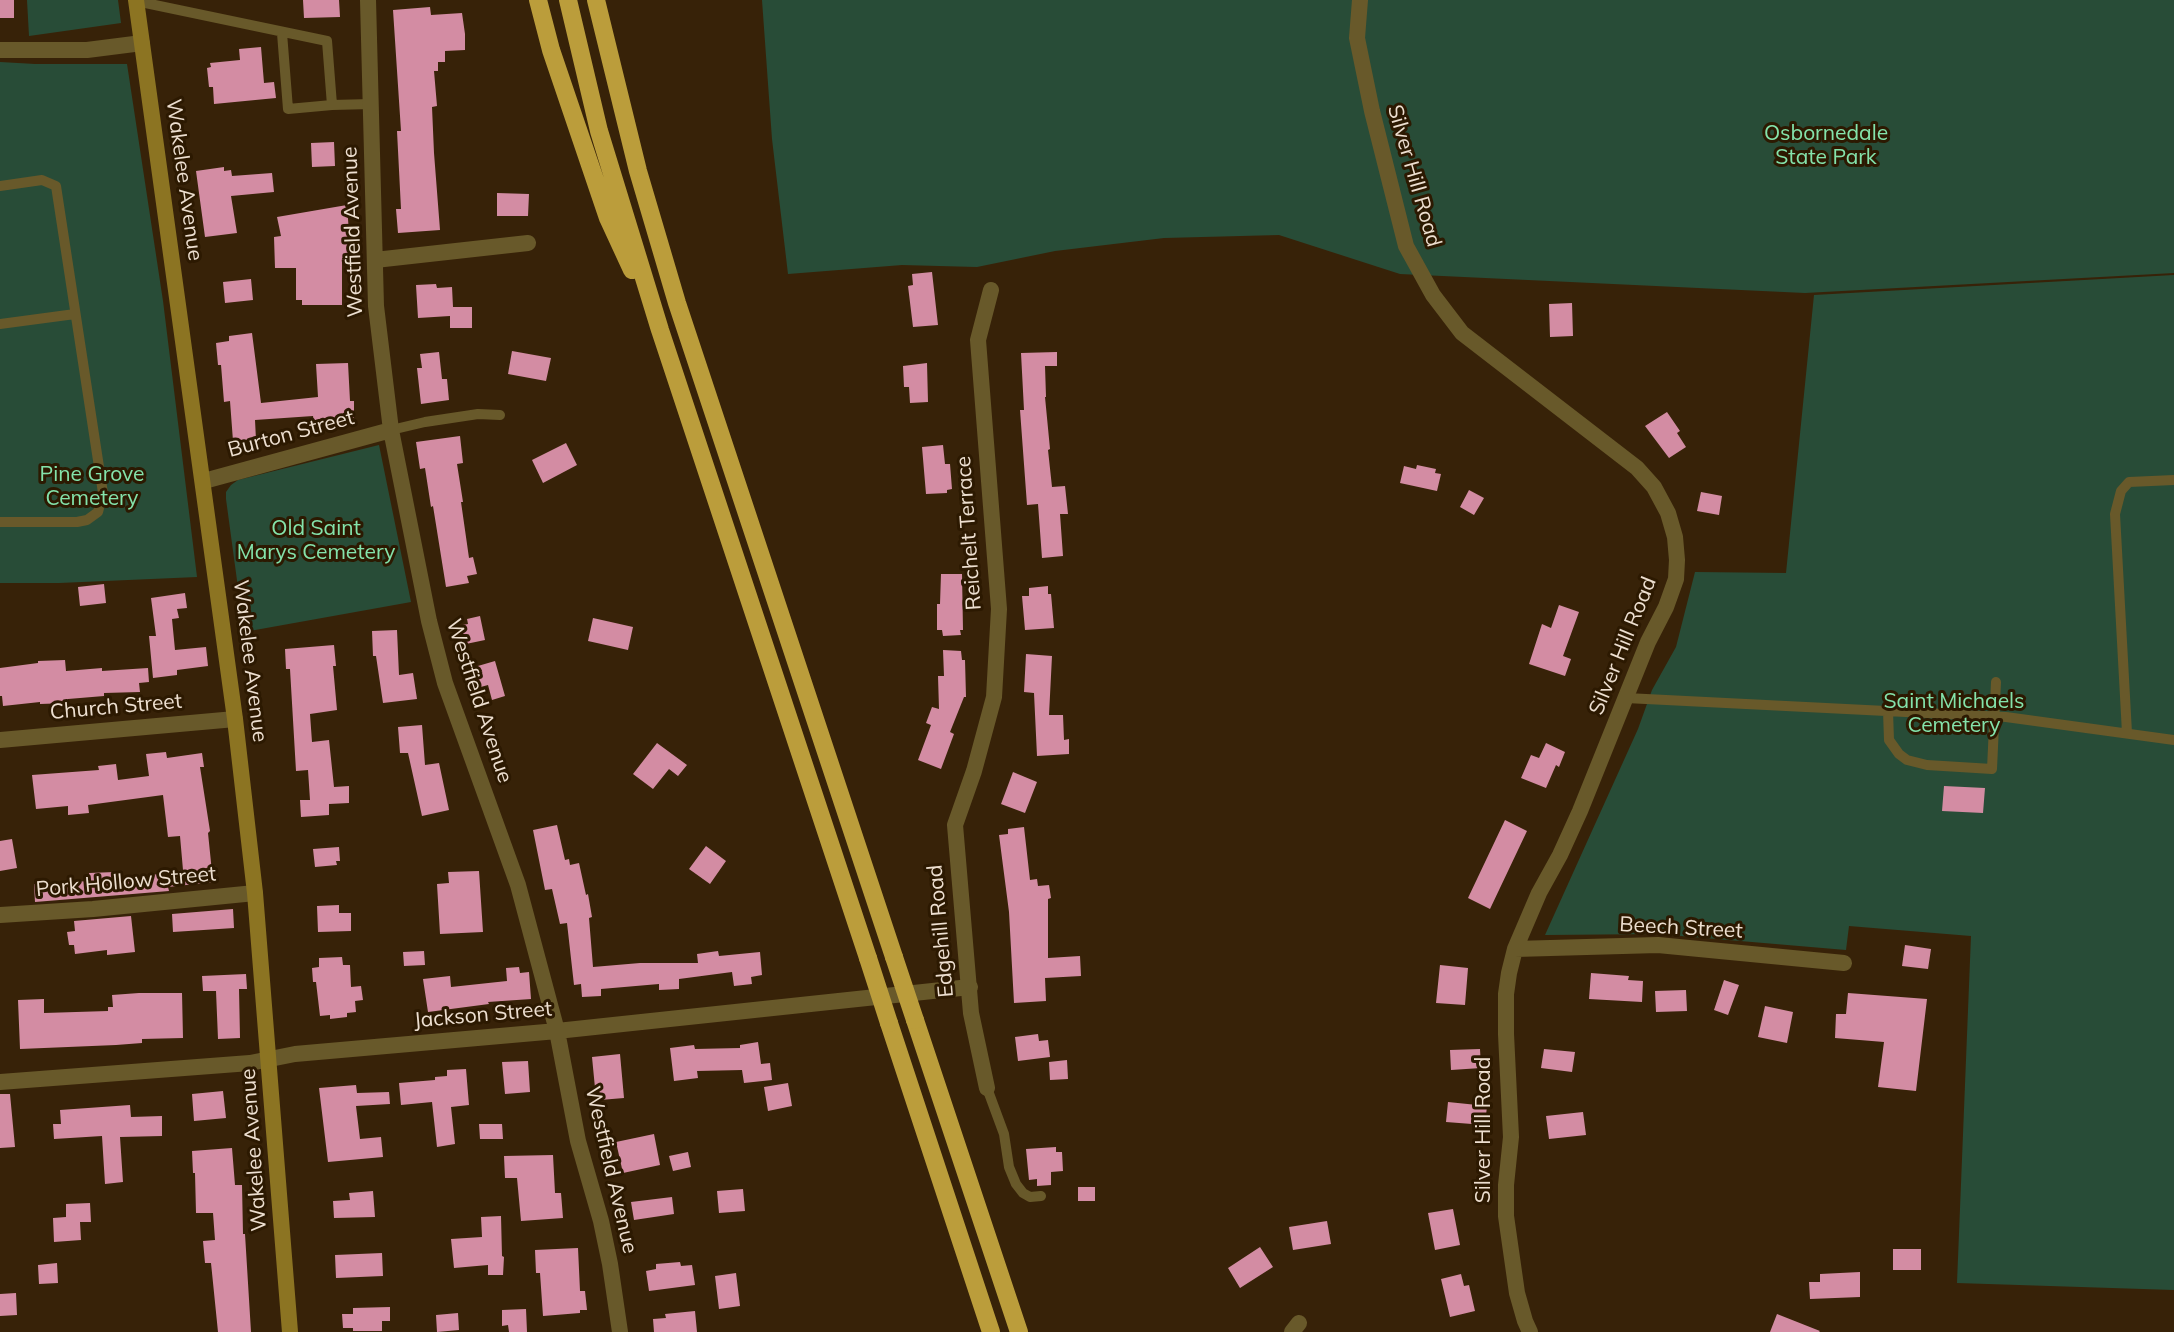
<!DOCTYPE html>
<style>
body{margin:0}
canvas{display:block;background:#372208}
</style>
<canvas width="2174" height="1332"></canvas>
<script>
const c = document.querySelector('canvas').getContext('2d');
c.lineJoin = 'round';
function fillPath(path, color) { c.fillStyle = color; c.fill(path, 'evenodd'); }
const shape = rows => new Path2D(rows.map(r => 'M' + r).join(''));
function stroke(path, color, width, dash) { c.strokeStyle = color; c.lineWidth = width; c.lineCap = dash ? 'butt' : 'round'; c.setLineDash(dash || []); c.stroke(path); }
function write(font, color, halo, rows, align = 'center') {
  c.font = font + ' Mulish,sans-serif'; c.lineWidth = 6; c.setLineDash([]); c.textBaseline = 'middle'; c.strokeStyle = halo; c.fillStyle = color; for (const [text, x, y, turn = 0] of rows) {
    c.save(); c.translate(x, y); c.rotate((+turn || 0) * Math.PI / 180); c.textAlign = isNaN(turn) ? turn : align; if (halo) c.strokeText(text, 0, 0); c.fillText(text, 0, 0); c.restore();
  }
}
const green = shape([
 [27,0,118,0,121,23,29,36],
 [762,0,2174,0,2174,273,1805,293,1400,274,1279,235,1164,238,1055,251,977,267,902,265,788,274,772,139],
 [0,62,35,64,127,64,163,301,197,577,59,583,0,583],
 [2174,275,2174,1290,1957,1283,1971,936,1849,926,1846,950,1658,934,1545,935,1638,729,1652,690,1676,647,1695,572,1786,573,1814,295],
 [379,445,411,602,244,632,226,499,226,492,231,485,238,480]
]);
const building = shape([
 [0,0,14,0,14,18,0,18],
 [303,0,339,0,340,17,304,18],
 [430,7,431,15,462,13,465,34,465,50,445,51,445,62,438,62,438,71,434,71,437,106,432,107,434,153,440,230,398,233,396,209,401,209,397,131,401,131,393,10],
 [261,47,264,83,274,82,276,98,214,104,213,87,209,87,207,68,211,67,210,63,240,60,239,49],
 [334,142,335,166,312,167,311,143],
 [224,167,224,171,231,170,232,176,272,173,274,192,231,196,237,233,205,237,196,171],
 [497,193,529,194,528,216,497,216],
 [347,205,351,261,342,261,342,305,302,305,302,300,296,300,296,268,275,268,274,237,281,236,277,217],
 [932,272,938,325,913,327,908,286,913,285,912,274],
 [251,279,253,300,225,303,223,282],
 [436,284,437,288,452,287,453,307,472,307,472,328,450,328,450,316,418,318,416,285],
 [1572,303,1573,336,1550,337,1549,304],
 [252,333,261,403,318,397,316,364,348,363,350,401,354,401,354,418,346,418,346,422,314,422,313,416,255,420,256,440,233,441,230,401,224,402,221,365,218,365,216,343,229,341,229,336],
 [512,351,551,358,546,381,508,374],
 [439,352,442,379,447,379,449,400,421,404,417,368,422,368,420,354],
 [1057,352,1057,366,1045,366,1046,397,1045,397,1050,449,1048,450,1052,487,1065,486,1068,514,1060,514,1063,556,1042,558,1038,504,1027,505,1020,410,1024,410,1021,353],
 [927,363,928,402,910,403,909,387,904,387,903,366],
 [1667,412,1680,431,1677,433,1686,447,1669,458,1645,426],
 [460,436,463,463,457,464,463,502,461,502,469,558,473,557,477,574,467,576,469,583,446,587,433,506,431,507,425,468,420,469,416,442],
 [566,443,577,465,543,483,532,460],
 [943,445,945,464,950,464,952,489,947,490,947,493,926,494,922,447],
 [1417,465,1436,469,1435,473,1441,474,1437,491,1400,483,1404,466,1416,469],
 [1469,490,1484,498,1474,515,1460,507],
 [1701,492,1722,496,1719,515,1697,511],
 [941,574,962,574,963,630,960,630,961,635,943,636,942,630,937,630,937,604,940,604],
 [104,584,106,603,80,606,78,587],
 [1048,586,1048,594,1051,594,1054,628,1025,630,1022,596,1029,596,1029,588],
 [185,593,187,608,177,609,179,618,172,619,175,650,206,647,208,666,177,670,177,675,153,678,149,636,156,636,151,598],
 [1559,605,1579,612,1563,656,1571,659,1565,676,1529,664,1542,624,1551,628],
 [480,616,485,640,461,645,457,626,468,624,467,619],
 [593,618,633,627,628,650,588,641],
 [397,630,399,675,413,673,417,699,383,703,376,656,373,656,372,631],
 [334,645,336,666,333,666,337,710,310,714,312,742,329,740,334,787,349,786,349,803,329,804,329,815,301,817,300,800,310,800,308,770,296,771,290,669,286,669,285,649],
 [943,650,961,651,962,660,965,660,966,697,964,697,950,732,954,734,941,769,918,760,931,725,926,723,932,707,939,709,938,676,944,676],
 [1026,654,1052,656,1049,715,1063,715,1064,740,1069,739,1069,754,1037,756,1034,693,1024,692],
 [65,660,66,671,102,668,102,671,148,668,149,682,139,683,140,692,104,693,104,696,68,699,68,703,40,704,40,702,3,706,2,696,0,696,0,668,38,663,38,661],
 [495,661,505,696,492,700,488,685,477,688,471,668],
 [422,725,425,765,439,763,449,810,422,816,408,753,400,753,398,727],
 [657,743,687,765,678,776,669,769,653,789,633,774],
 [1546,743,1565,752,1559,767,1556,765,1546,788,1521,778,1531,755,1539,758],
 [166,752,167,758,202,753,204,767,200,767,210,831,208,833,213,882,168,887,169,891,35,902,34,884,90,881,89,873,115,872,115,881,183,870,180,836,168,837,163,795,88,805,89,813,68,815,68,806,36,809,32,775,99,770,98,766,116,764,118,780,149,776,146,754],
 [1013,772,1037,782,1025,813,1001,804],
 [1944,786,1985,788,1983,813,1942,811],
 [1505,820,1527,831,1490,909,1468,898],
 [557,825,565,860,569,859,570,865,579,863,586,895,588,894,592,917,589,918,593,967,640,963,698,963,697,954,718,951,719,956,760,952,762,975,751,977,752,984,734,986,732,972,679,979,679,989,659,990,659,984,601,989,601,996,582,997,581,984,574,985,567,923,560,924,552,889,545,890,533,830],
 [1024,827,1030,880,1037,879,1038,886,1049,885,1051,898,1048,899,1048,958,1080,956,1081,976,1045,978,1046,1001,1014,1003,1009,912,999,835,1008,834,1008,829],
 [12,839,17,868,0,871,0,841],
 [706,846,726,861,710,884,689,869],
 [339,847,340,861,336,861,337,865,315,867,313,849],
 [479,871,483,932,440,934,437,884,449,883,448,872],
 [339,905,339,913,351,913,351,931,318,932,317,906],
 [233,909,234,928,173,932,172,914],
 [131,916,135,952,107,955,107,950,75,954,74,945,69,945,67,932,75,931,74,921],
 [1905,945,1931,949,1928,969,1902,966],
 [424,951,425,965,404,966,403,952],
 [342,957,343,965,350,965,351,987,361,986,363,1000,355,1001,356,1012,347,1013,347,1017,330,1019,330,1015,320,1016,316,982,313,982,312,968,319,967,319,958],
 [1440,965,1468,968,1465,1005,1436,1003],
 [519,967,520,973,529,972,531,999,488,1002,489,1004,428,1012,423,979,450,976,451,987,507,981,506,968],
 [1591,973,1629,976,1628,980,1643,981,1642,1002,1589,999],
 [246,974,247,989,239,989,240,1038,218,1039,216,991,203,991,202,976],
 [1724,980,1739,985,1728,1015,1714,1010],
 [1686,990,1687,1011,1656,1012,1655,991],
 [139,993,182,993,183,1038,142,1039,142,1043,116,1045,20,1049,18,1000,44,999,44,1013,108,1011,108,1007,113,1007,112,995],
 [1848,993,1927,999,1916,1091,1878,1087,1884,1042,1835,1038,1836,1014,1846,1014],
 [1765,1006,1793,1012,1787,1043,1758,1037],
 [1038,1034,1039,1041,1048,1040,1050,1057,1018,1061,1015,1037],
 [758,1042,761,1064,770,1063,772,1080,744,1083,742,1070,697,1071,698,1078,674,1081,670,1048,694,1045,695,1049,740,1048,740,1045],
 [1480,1049,1481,1068,1451,1070,1450,1050],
 [1544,1049,1575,1052,1572,1072,1541,1068],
 [620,1054,624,1098,600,1100,599,1088,595,1088,592,1057],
 [1067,1060,1068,1079,1050,1080,1049,1062],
 [528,1061,530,1092,505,1094,502,1062],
 [466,1069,469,1105,451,1107,455,1144,437,1147,432,1102,401,1105,399,1083,435,1080,435,1077,447,1076,447,1070],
 [788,1083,792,1106,768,1111,764,1087],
 [356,1085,357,1093,389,1092,390,1104,356,1106,360,1139,381,1137,383,1157,328,1162,319,1088],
 [223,1091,226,1118,194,1121,192,1094],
 [0,1094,10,1094,15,1147,0,1148],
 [1448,1102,1487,1106,1485,1125,1446,1122],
 [130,1105,131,1117,162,1116,162,1136,120,1137,123,1182,105,1184,102,1136,54,1139,53,1124,61,1124,60,1110],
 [1583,1112,1586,1135,1549,1139,1546,1116],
 [479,1124,502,1124,503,1139,480,1139],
 [654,1134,660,1165,623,1173,616,1142],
 [1056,1147,1056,1152,1062,1152,1063,1171,1051,1172,1051,1185,1037,1186,1037,1179,1029,1180,1026,1149],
 [232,1148,235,1185,242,1185,243,1234,245,1234,251,1332,218,1332,211,1263,205,1263,203,1241,215,1240,213,1213,196,1213,195,1173,193,1173,192,1151],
 [688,1152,691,1167,673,1171,669,1156],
 [553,1155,555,1193,561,1193,563,1218,521,1221,517,1178,505,1178,504,1156],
 [1078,1187,1095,1187,1095,1201,1078,1201],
 [743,1189,745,1211,719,1213,717,1191],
 [373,1191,375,1217,334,1218,333,1201,350,1200,349,1193],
 [672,1197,674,1214,634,1220,631,1202],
 [90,1203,91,1222,80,1222,81,1240,54,1242,53,1218,66,1217,66,1204],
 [1453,1209,1460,1245,1435,1250,1428,1213],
 [501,1216,502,1256,504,1257,503,1275,488,1275,488,1265,454,1268,451,1239,482,1237,481,1217],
 [1327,1221,1331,1244,1293,1250,1289,1227],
 [1260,1247,1273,1267,1240,1288,1228,1268],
 [578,1248,580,1291,585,1291,587,1310,580,1310,580,1313,543,1316,540,1273,536,1273,535,1250],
 [1893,1249,1921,1249,1921,1270,1893,1270],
 [382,1253,383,1276,336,1278,335,1255],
 [680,1262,681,1266,692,1265,695,1285,649,1291,646,1271,656,1269,656,1264],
 [57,1263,58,1283,39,1284,38,1265],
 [1860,1272,1860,1297,1810,1299,1809,1282,1820,1282,1820,1274],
 [736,1273,740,1306,719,1309,715,1276],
 [1461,1274,1464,1286,1469,1285,1475,1311,1450,1317,1441,1279],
 [16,1293,17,1315,0,1316,0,1294],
 [390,1307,390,1321,382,1321,382,1331,353,1331,353,1328,343,1328,342,1314,353,1314,353,1308],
 [526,1309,527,1332,509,1332,508,1325,502,1326,502,1310],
 [695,1311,697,1332,654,1332,653,1319,666,1318,665,1314],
 [458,1313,459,1330,437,1332,436,1315],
 [1777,1314,1820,1331,1819,1332,1770,1332]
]);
const service = shape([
 [136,1,327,41,332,105,288,109,282,33],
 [332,105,371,104],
 [0,186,42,180,56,186,103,493,98,512,87,520,77,522,0,522],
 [0,324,75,314],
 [391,430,425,422,478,414,500,415],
 [1626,698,2006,717,2174,740],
 [1888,711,1889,740,1899,754,1907,760,1927,765,1992,769,1996,682],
 [2127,733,2115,514,2121,491,2129,482,2174,480],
 [987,1088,1004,1134,1009,1167,1016,1184,1023,1193,1030,1197,1041,1196]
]);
const minor = shape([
 [368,0,376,306,391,430,429,621,445,683,518,885,557,1031,578,1141,601,1221,610,1264,620,1332],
 [1360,0,1357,38,1372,111,1406,246,1433,295,1462,333,1637,468,1654,487,1668,513,1675,537,1677,560,1676,579,1666,607,1648,642,1580,811,1560,855,1539,893,1515,949,1509,973,1506,994,1506,1034,1511,1137,1506,1185,1506,1216,1517,1293,1525,1321,1530,1332],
 [0,50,87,50,142,43],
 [375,260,528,243],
 [204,481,391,430],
 [0,740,235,719],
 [0,915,93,909,255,893],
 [1515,949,1658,945,1844,963],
 [0,1082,250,1063,295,1054,557,1031,970,987],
 [987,1088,971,1013,955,825,974,771,994,697,999,609,978,340,991,290],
 [1292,1332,1299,1323]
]);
const secondary = shape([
 [136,0,235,719,255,893,290,1332]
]);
const motorway = shape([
 [538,0,551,50,608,218,632,270],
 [568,0,599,131,660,330,868,958],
 [596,0,638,171,677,303,894,957],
 [915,1020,1019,1332],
 [889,1023,991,1332]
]);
const motorwayBridge = shape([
 [894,957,915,1020],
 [868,958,889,1023]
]);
const parkNames = [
 ["Osbornedale",1826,134],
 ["State Park",1826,158],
 ["Pine Grove",92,475],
 ["Cemetery",92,499],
 ["Old Saint",316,529],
 ["Marys Cemetery",316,553],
 ["Saint Michaels",1954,702],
 ["Cemetery",1954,726]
];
const streetNames = [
 ["Silver Hill Road",1414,176,74],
 ["Wakelee Avenue",184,180,82],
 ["Westfield Avenue",353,232,-92],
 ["Burton Street",291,434,-15],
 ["Reichelt Terrace",969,533,-94],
 ["Silver Hill Road",1623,646,-68],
 ["Wakelee Avenue",250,661,83],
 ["Westfield Avenue",479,701,72],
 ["Church Street",116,707,-5],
 ["Pork Hollow Street",126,882,-5],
 ["Beech Street",1681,928,3],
 ["Edgehill Road",941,931,-95],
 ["Jackson Street",483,1015,-5],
 ["Silver Hill Road",1484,1130,-90],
 ["Wakelee Avenue",254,1150,-94],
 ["Westfield Avenue",611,1170,77]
];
fillPath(green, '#284c37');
fillPath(building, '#d38ca3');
stroke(service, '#68592a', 10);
stroke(minor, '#68592a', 16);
stroke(secondary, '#8c7422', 16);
stroke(motorway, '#bb9d3b', 18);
stroke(motorwayBridge, '#bb9d3b', 18);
write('21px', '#84e3ab', '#2c1901', parkNames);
write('21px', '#eddfd0', '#2c1901', streetNames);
</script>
